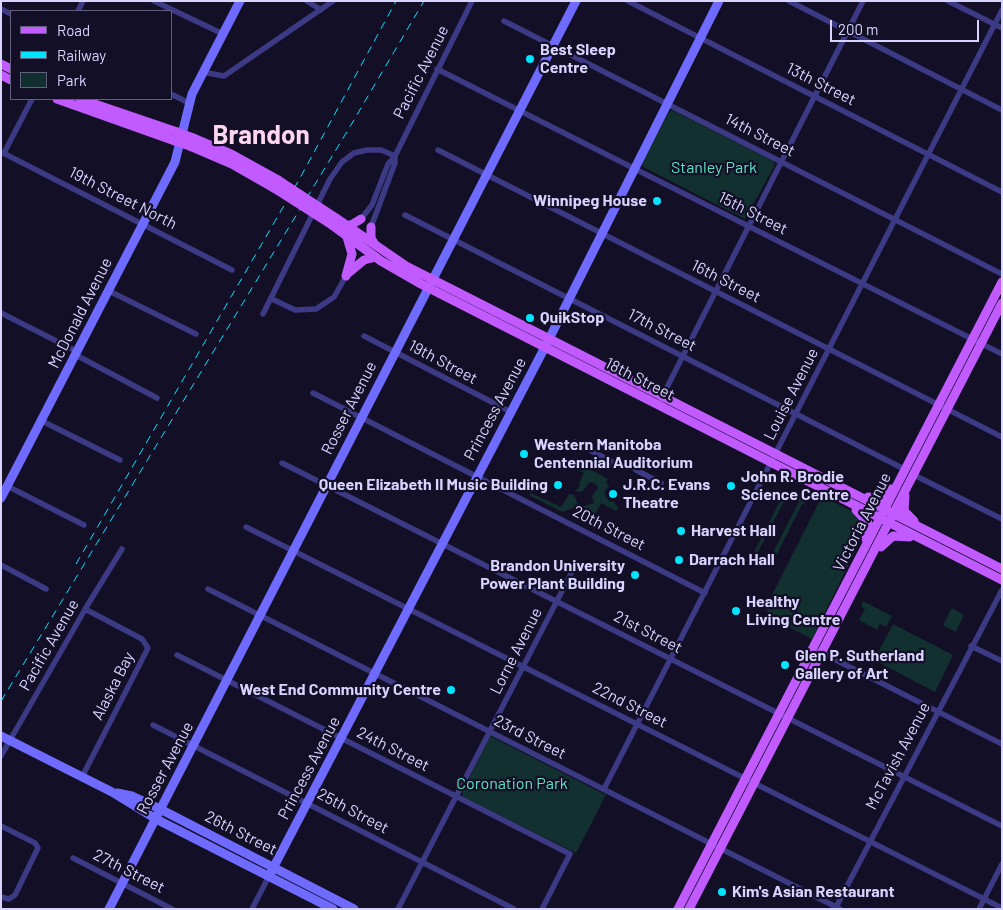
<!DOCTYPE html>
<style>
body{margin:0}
#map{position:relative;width:1003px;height:910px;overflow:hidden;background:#130f26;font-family:Barlow,sans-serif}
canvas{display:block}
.frame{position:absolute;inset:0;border:2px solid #d9d4ff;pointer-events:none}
.legend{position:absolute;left:10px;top:10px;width:162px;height:90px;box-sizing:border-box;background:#130f26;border:1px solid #625e7d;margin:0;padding:6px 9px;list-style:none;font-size:15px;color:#d9d4ff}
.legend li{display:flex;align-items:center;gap:10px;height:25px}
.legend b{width:25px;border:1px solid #625e7d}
.scale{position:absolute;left:830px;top:20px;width:149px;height:22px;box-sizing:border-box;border:2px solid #d9d4ff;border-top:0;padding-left:6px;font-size:15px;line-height:18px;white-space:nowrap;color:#d9d4ff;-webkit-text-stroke:4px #130f26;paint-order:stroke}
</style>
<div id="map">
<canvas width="1003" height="910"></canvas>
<div class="frame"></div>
<ul class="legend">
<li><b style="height:6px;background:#c25bff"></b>Road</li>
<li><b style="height:6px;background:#00e5ff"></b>Railway</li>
<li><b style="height:14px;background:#12302f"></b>Park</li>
</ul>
<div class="scale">200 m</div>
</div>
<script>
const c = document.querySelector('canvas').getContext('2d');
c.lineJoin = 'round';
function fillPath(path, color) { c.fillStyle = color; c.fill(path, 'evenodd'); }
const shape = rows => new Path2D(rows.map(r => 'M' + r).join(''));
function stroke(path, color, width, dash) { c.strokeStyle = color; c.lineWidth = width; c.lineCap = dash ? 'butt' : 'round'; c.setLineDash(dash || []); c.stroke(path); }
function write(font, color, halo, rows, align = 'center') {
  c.font = font + ' Barlow,sans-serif'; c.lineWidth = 4.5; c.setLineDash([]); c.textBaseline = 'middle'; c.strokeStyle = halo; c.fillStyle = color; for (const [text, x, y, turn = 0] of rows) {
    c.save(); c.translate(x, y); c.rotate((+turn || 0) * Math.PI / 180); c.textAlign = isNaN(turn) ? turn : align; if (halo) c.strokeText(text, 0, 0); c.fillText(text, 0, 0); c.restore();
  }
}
const green = shape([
 [672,110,773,161,775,165,745,219,643,167,642,163,669,112],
 [578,463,608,479,606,482,609,487,605,491,605,496,609,501,614,502,618,508,616,511,601,503,594,517,582,511,581,507,594,503,592,496,598,488,595,483,590,482,582,492,575,491,580,486,579,483,584,473,576,469],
 [782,490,792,496,787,495,756,556,759,558,755,558,749,553,753,554,784,493,780,491],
 [531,493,561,507,569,494,574,495,579,506,562,512,529,495],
 [822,496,855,513,864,522,864,533,812,639,769,617,766,607],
 [798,498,807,505,802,504,772,564,776,566,774,567,765,562,768,562,799,502,795,500],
 [863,601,892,616,886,627,880,624,877,630,859,620,865,609,861,606],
 [952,608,964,615,956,632,943,625],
 [893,624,953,655,935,692,874,660],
 [490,736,606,795,576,853,463,797,462,792]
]);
const street = shape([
 [154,1,223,34],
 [307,1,321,10],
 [628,1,1002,192],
 [789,1,1002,110],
 [948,1,1002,28],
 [1,9,11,14],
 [78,11,83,1],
 [504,21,1002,274],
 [437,69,1002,354],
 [203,72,224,76,333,1],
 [171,94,189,103],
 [438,150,1002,437],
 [1,152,232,270],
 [4,153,32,99],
 [405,215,906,470],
 [361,219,372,205,388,164,395,156,472,1],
 [371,227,395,163,395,156],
 [109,291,196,334],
 [272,299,295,310,316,309,334,297,346,276],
 [1,313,78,352],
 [263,314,330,179,342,162,354,153,367,150,381,150,395,156],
 [364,336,511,412],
 [76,355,157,398],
 [313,393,705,593],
 [658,405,863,1],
 [40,420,120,460],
 [575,442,612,462],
 [282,463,1002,826],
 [614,463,620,465,624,463,631,464,636,470,661,483],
 [914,475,1002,519],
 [7,486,84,525],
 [246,527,1002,908],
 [1,565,46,589],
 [208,589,840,909],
 [971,646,1002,661],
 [818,651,1002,744],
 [177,655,570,854,542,909],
 [153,725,514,909],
 [1,756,87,606,122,549],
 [82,777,148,648,142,639,85,609],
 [604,789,1002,10],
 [1,826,35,843,38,848,15,895,9,899,1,897],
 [73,858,172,909],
 [252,909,269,876],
 [398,909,575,566],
 [835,909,1002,590],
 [979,909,1002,864]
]);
const secondary = shape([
 [1,498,175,162,192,94,240,1],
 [1,736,112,792,156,819,333,909],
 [117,793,132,796,160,809,354,909],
 [269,876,545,347,719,1],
 [109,909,576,1]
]);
const primary = shape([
 [1,64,11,69],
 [1,75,11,80],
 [57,99,175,141],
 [80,99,177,132],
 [193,138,231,154,278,180],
 [190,146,232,164,274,188],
 [336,218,406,266,1002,569],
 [332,225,381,261,421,284,1002,580],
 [345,225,351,225,361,219],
 [371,227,371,238,375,245],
 [347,274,364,260,376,257],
 [346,276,352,254,347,237],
 [905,496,904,511,914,521],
 [868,497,882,499,891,489],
 [856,510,868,523,866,539],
 [881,547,893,536,910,537],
 [678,909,1002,282],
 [689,909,1002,303]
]);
const rail = shape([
 [76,564,300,178,396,1],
 [1,701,348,130,424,1]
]);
const primaryBridge = shape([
 [177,132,193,138],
 [175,141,190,146],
 [278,180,336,218],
 [274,188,332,225]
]);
const markers = [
 [530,59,5,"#00e5ff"],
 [657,201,5,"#00e5ff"],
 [530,318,5,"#00e5ff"],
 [524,454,5,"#00e5ff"],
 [558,485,5,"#00e5ff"],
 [731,486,5,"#00e5ff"],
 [613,494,5,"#00e5ff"],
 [681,531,5,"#00e5ff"],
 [679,560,5,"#00e5ff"],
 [635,575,5,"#00e5ff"],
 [736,611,5,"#00e5ff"],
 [785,665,5,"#00e5ff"],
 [451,690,5,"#00e5ff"],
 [722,892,5,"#00e5ff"]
];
const poiNames = [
 ["Best Sleep",540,50],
 ["Centre",540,68],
 ["Winnipeg House",647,201,"right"],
 ["QuikStop",540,318],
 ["Western Manitoba",534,445],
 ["Centennial Auditorium",534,463],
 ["John R. Brodie",741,477],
 ["Science Centre",741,495],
 ["Queen Elizabeth II Music Building",548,485,"right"],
 ["J.R.C. Evans",623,485],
 ["Theatre",623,503],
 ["Harvest Hall",691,531],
 ["Darrach Hall",689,560],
 ["Brandon University",625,566,"right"],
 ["Power Plant Building",625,584,"right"],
 ["Healthy",746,602],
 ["Living Centre",746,620],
 ["Glen P. Sutherland",795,656],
 ["Gallery of Art",795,674],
 ["West End Community Centre",441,690,"right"],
 ["Kim's Asian Restaurant",732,892]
];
const streetNames = [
 ["Pacific Avenue",421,72,-63],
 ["13th Street",821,84,27],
 ["14th Street",760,135,27],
 ["19th Street North",123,198,27],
 ["15th Street",753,213,27],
 ["16th Street",726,281,27],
 ["McDonald Avenue",80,313,-63],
 ["17th Street",662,330,27],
 ["19th Street",443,362,28],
 ["18th Street",640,379,27],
 ["Louise Avenue",791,394,-63],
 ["Rosser Avenue",349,408,-63],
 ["Princess Avenue",495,409,-62],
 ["Victoria Avenue",862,522,-63],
 ["20th Street",609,528,27],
 ["21st Street",648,632,27],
 ["Pacific Avenue",49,645,-60],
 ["Lorne Avenue",516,651,-63],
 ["Alaska Bay",113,686,-63],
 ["22nd Street",630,705,27],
 ["23rd Street",530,737,27],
 ["24th Street",393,749,27],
 ["McTavish Avenue",898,756,-62],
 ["Rosser Avenue",165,768,-62],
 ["Princess Avenue",309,768,-62],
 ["25th Street",353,811,28],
 ["26th Street",241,833,27],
 ["27th Street",129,871,27]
];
const parkNames = [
 ["Stanley Park",714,168],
 ["Coronation Park",512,784]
];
const townNames = [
 ["Brandon",261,135]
];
fillPath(green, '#12302f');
stroke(street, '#3d3a85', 5.5);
stroke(secondary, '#6f6bff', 9);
stroke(primary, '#c25bff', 9);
stroke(rail, '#00e5ff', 1, [8, 6]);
stroke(primaryBridge, '#c25bff', 9);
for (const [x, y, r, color] of markers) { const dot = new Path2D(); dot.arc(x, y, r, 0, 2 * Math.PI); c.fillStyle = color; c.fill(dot); stroke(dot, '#130f26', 2); }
write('bold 16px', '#d9d4ff', '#130f26', poiNames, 'left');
write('16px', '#d9d4ff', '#130f26', streetNames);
write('16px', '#5fe0c0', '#130f26', parkNames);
write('bold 26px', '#ffd6f0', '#130f26', townNames);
</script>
